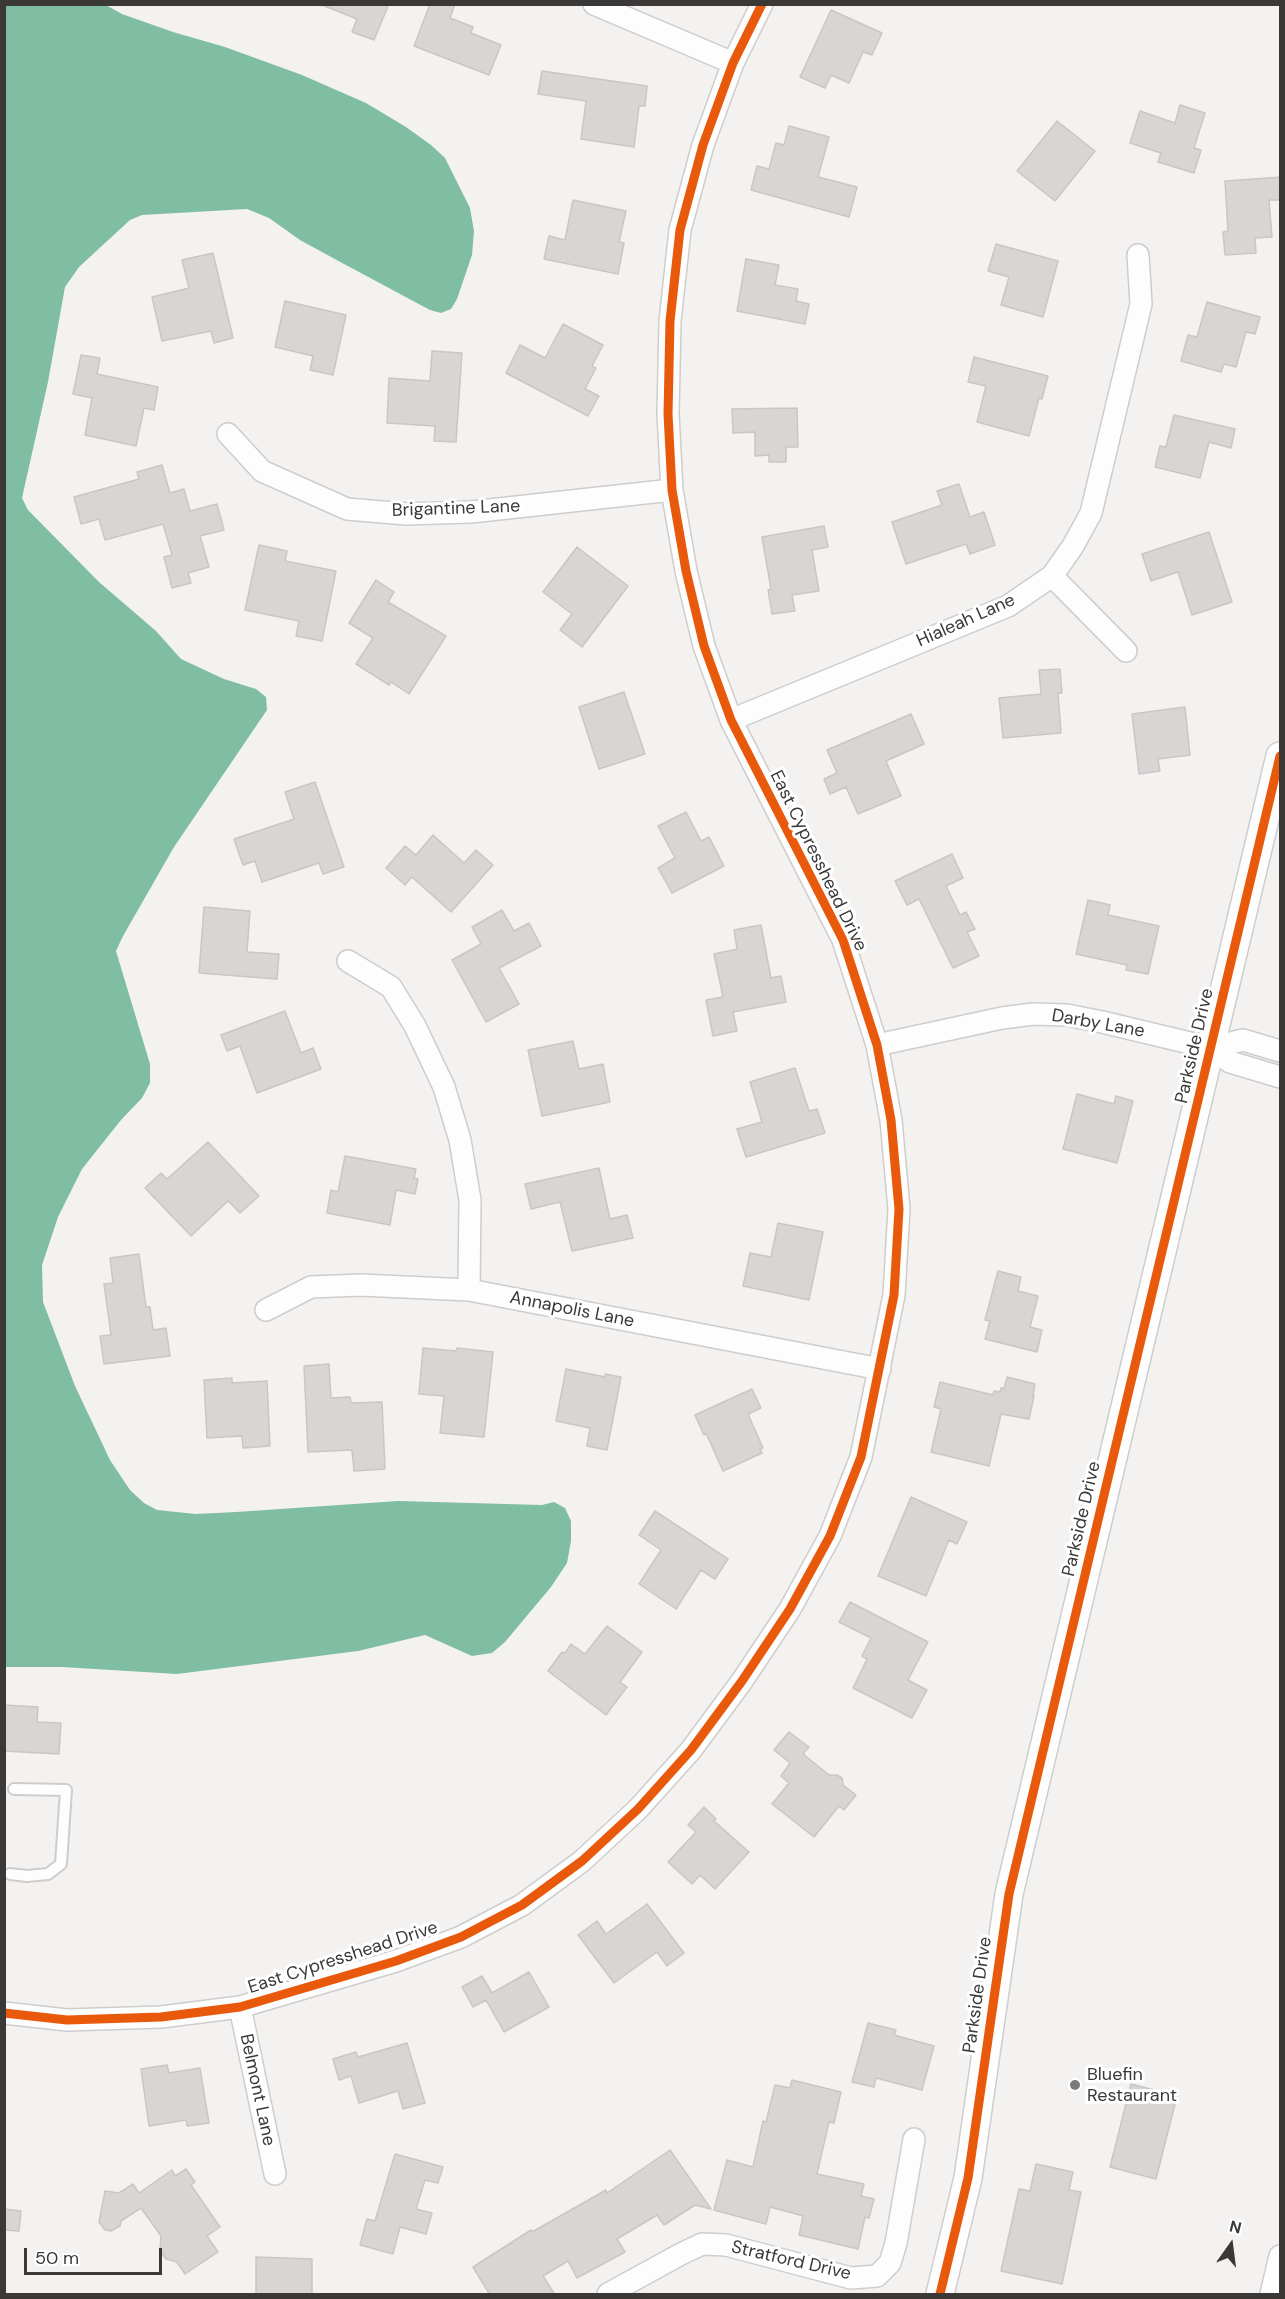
<!DOCTYPE html>
<style>
body{margin:0}
#map{position:relative;width:1285px;height:2299px;overflow:hidden;background:#f4f2f0;font-family:"DM Sans",sans-serif}
canvas{display:block}
.frame{position:absolute;inset:0;border:6px solid #3a3938;pointer-events:none}
.north{position:absolute;left:1201px;top:2215px;width:60px;height:60px;-webkit-text-stroke:4px #fff;paint-order:stroke;rotate:14deg;font-size:16px;font-weight:700;line-height:24px;text-align:center;color:#3a3938}
.north::after{content:'';display:block;margin:auto;width:21px;height:27px;background:#3a3938;clip-path:polygon(50% 0,100% 100%,50% 72%,0 100%)}
.scale{position:absolute;left:24px;top:2248px;width:138px;height:27px;box-sizing:border-box;border:3px solid #3a3938;border-top:0;padding-left:8px;font-size:18px;line-height:21px;white-space:nowrap;color:#3a3938;-webkit-text-stroke:4px #fff;paint-order:stroke}
</style>
<div id="map">
<canvas width="1285" height="2299"></canvas>
<div class="frame"></div>
<div class="north">N</div>
<div class="scale">50 m</div>
</div>
<script>
const c = document.querySelector('canvas').getContext('2d');
c.lineJoin = 'round';
function fillPath(path, color) { c.fillStyle = color; c.fill(path, 'evenodd'); }
const shape = rows => new Path2D(rows.map(r => 'M' + r).join(''));
function stroke(path, color, width, dash) { c.strokeStyle = color; c.lineWidth = width; c.lineCap = dash ? 'butt' : 'round'; c.setLineDash(dash || []); c.stroke(path); }
function write(font, color, halo, rows, align = 'center') {
  c.font = font + ' "DM Sans",sans-serif'; c.lineWidth = 6; c.setLineDash([]); c.textBaseline = 'middle'; c.strokeStyle = halo; c.fillStyle = color; for (const [text, x, y, turn = 0] of rows) {
    c.save(); c.translate(x, y); c.rotate((+turn || 0) * Math.PI / 180); c.textAlign = isNaN(turn) ? turn : align; if (halo) c.strokeText(text, 0, 0); c.fillText(text, 0, 0); c.restore();
  }
}
const water = shape([
 [5,4,106,5,122,14,173,32,225,47,302,75,366,103,406,127,431,145,445,158,470,208,474,231,472,255,457,299,451,309,441,313,430,310,344,264,300,240,269,218,247,209,142,215,130,220,79,267,65,287,48,382,22,498,28,510,99,582,156,631,181,659,224,679,256,689,266,697,267,710,174,847,123,936,116,951,150,1064,150,1083,142,1098,121,1120,82,1169,58,1217,42,1265,43,1302,75,1386,110,1460,130,1490,144,1503,157,1510,196,1514,236,1512,398,1501,542,1505,554,1502,565,1508,571,1521,571,1541,567,1563,551,1587,505,1642,492,1653,472,1656,425,1635,358,1651,177,1674,62,1667,5,1667]
]);
const building = shape([
 [389,4,374,40,352,32,357,19,322,5,389,4],
 [430,4,455,4,450,18,473,27,471,33,501,45,489,75,414,46,430,4],
 [831,10,882,33,872,55,863,52,849,83,831,75,825,88,800,77,831,10],
 [542,71,647,86,645,106,639,106,634,147,581,139,586,101,538,94,542,71],
 [1180,105,1205,113,1194,148,1201,150,1194,173,1158,162,1161,153,1130,143,1140,111,1175,123,1180,105],
 [1057,121,1095,151,1055,201,1017,171,1057,121],
 [789,126,829,137,818,177,857,187,849,217,751,190,757,166,769,169,776,143,784,145,789,126],
 [1281,177,1281,200,1269,200,1272,237,1255,238,1256,253,1225,255,1223,232,1228,231,1225,181,1281,177],
 [573,200,626,211,619,242,624,243,618,274,544,259,549,236,565,240,573,200],
 [996,244,1058,261,1043,317,1001,305,1009,277,988,271,996,244],
 [213,253,233,338,214,343,211,331,162,341,152,297,189,288,182,260,213,253],
 [746,259,779,265,775,285,798,289,796,301,809,304,805,324,737,311,746,259],
 [285,301,346,315,333,375,310,370,313,356,275,347,285,301],
 [1207,302,1260,317,1255,334,1246,332,1236,367,1224,364,1221,372,1181,361,1188,335,1197,337,1207,302],
 [563,324,603,345,592,366,596,368,585,389,599,396,588,416,506,373,520,345,545,358,563,324],
 [432,351,462,353,456,442,434,441,435,426,387,423,389,378,430,381,432,351],
 [81,355,100,358,97,374,158,387,154,410,144,408,136,446,85,435,92,398,73,394,81,355],
 [974,357,1048,376,1042,399,1039,398,1029,436,977,422,986,386,968,382,974,357],
 [797,408,798,447,786,447,786,462,769,462,769,455,755,456,755,432,733,433,732,409,797,408],
 [1174,415,1235,429,1231,448,1209,442,1200,478,1155,467,1160,446,1166,447,1174,415],
 [162,465,170,493,184,489,190,511,217,504,224,530,200,536,209,567,188,573,191,583,172,588,164,557,172,555,163,524,105,540,99,519,81,524,74,497,139,479,137,472,162,465],
 [959,484,970,517,984,512,995,545,970,554,966,544,906,564,892,522,942,505,937,491,959,484],
 [824,526,828,547,812,550,819,591,792,595,795,611,772,614,768,590,771,589,762,537,824,526],
 [1209,532,1232,602,1192,615,1178,572,1151,581,1142,554,1209,532],
 [259,545,287,551,285,561,336,571,322,641,296,636,299,621,245,610,259,545],
 [577,547,628,586,582,647,560,630,572,614,543,592,577,547],
 [376,580,394,592,388,602,446,636,409,694,391,682,389,685,356,664,373,638,349,623,376,580],
 [1060,669,1062,693,1058,693,1061,733,1003,738,999,698,1041,694,1039,670,1060,669],
 [624,692,645,754,599,769,579,707,624,692],
 [1185,707,1190,755,1158,759,1160,771,1139,774,1132,714,1185,707],
 [911,714,924,744,886,761,901,796,858,814,846,787,830,794,824,779,837,773,827,750,911,714],
 [315,782,344,867,323,874,319,863,262,882,255,861,243,865,234,839,294,819,285,792,315,782],
 [686,812,701,841,709,837,724,866,672,893,658,868,675,858,658,826,686,812],
 [433,835,464,863,476,850,493,865,451,912,412,877,405,885,386,868,405,846,416,855,433,835],
 [952,854,963,878,946,886,960,915,966,912,975,929,967,932,979,956,953,968,919,899,907,905,895,881,952,854],
 [1088,900,1110,905,1108,915,1159,926,1148,974,1126,970,1127,965,1076,954,1088,900],
 [204,907,250,911,247,952,279,954,277,979,199,973,204,907],
 [502,910,514,931,529,923,541,946,499,968,519,1004,486,1022,452,960,481,944,472,927,502,910],
 [761,925,771,978,781,976,786,1002,733,1012,737,1031,713,1036,706,1000,723,997,714,954,737,949,734,930,761,925],
 [285,1011,301,1053,313,1048,321,1069,257,1093,240,1046,227,1051,221,1035,285,1011],
 [573,1041,579,1069,603,1064,610,1102,542,1116,528,1050,573,1041],
 [795,1068,809,1111,817,1109,825,1133,746,1157,737,1129,762,1122,750,1082,795,1068],
 [1077,1094,1114,1104,1116,1096,1133,1101,1117,1163,1063,1149,1077,1094],
 [208,1142,259,1196,240,1213,228,1201,191,1236,145,1188,161,1173,167,1179,208,1142],
 [345,1156,416,1169,414,1178,418,1179,415,1194,396,1190,390,1225,327,1213,331,1190,338,1192,345,1156],
 [599,1168,610,1219,627,1215,633,1238,572,1251,560,1202,531,1209,525,1184,599,1168],
 [778,1223,823,1232,809,1300,743,1286,750,1253,771,1257,778,1223],
 [139,1254,146,1307,150,1307,153,1330,166,1328,170,1356,104,1364,100,1336,111,1335,104,1284,113,1283,110,1258,139,1254],
 [998,1271,1021,1277,1018,1291,1038,1296,1030,1327,1042,1330,1037,1352,985,1339,990,1321,985,1320,998,1271],
 [423,1348,456,1351,457,1348,493,1352,484,1437,440,1433,444,1396,419,1394,423,1348],
 [329,1364,331,1398,350,1397,351,1403,382,1402,385,1469,354,1471,352,1450,308,1452,304,1366,329,1364],
 [566,1369,605,1377,605,1374,621,1377,607,1450,587,1446,590,1428,556,1421,566,1369],
 [1007,1377,1035,1384,1033,1396,1034,1396,1029,1419,1001,1414,989,1466,931,1452,941,1409,934,1407,940,1382,993,1395,994,1391,1000,1392,1001,1388,1004,1389,1007,1377],
 [232,1378,232,1383,267,1381,270,1446,243,1448,242,1436,207,1438,204,1380,232,1378],
 [752,1389,761,1408,748,1414,763,1448,760,1449,762,1453,723,1471,706,1433,704,1435,695,1415,752,1389],
 [911,1497,967,1522,957,1544,949,1540,926,1596,878,1576,911,1497],
 [655,1511,728,1559,715,1579,701,1570,676,1609,639,1584,661,1550,639,1535,655,1511],
 [850,1602,928,1642,908,1680,927,1690,912,1718,853,1688,867,1659,862,1656,871,1638,839,1622,850,1602],
 [607,1626,642,1652,620,1682,627,1687,606,1715,548,1671,562,1652,565,1653,571,1644,585,1654,607,1626],
 [4,1705,38,1707,37,1722,61,1723,59,1754,4,1751,4,1705],
 [789,1732,809,1747,803,1754,829,1775,837,1775,842,1778,843,1785,856,1795,844,1810,839,1806,814,1837,772,1804,789,1783,781,1776,790,1763,774,1750,789,1732],
 [704,1807,716,1819,714,1821,749,1852,715,1889,700,1875,692,1884,668,1862,696,1832,688,1825,704,1807],
 [647,1904,684,1953,667,1966,657,1952,614,1983,578,1935,597,1921,606,1934,647,1904],
 [529,1972,549,2007,504,2032,486,2000,473,2007,462,1987,482,1976,492,1993,529,1972],
 [868,2023,896,2030,894,2035,934,2046,922,2090,876,2078,874,2087,852,2082,868,2023],
 [407,2043,425,2103,403,2109,398,2091,359,2103,351,2076,339,2080,333,2059,356,2052,358,2057,407,2043],
 [167,2065,169,2073,200,2068,209,2123,187,2126,186,2120,149,2126,141,2069,167,2065],
 [792,2080,841,2092,834,2123,829,2122,817,2174,864,2184,861,2196,874,2199,869,2218,865,2217,858,2249,799,2235,803,2216,770,2207,766,2224,714,2210,727,2160,753,2167,763,2121,766,2122,775,2085,790,2088,792,2080],
 [1131,2084,1177,2096,1156,2179,1110,2167,1131,2084],
 [670,2150,711,2209,695,2205,664,2225,657,2215,617,2239,625,2252,577,2278,568,2261,543,2276,555,2295,490,2295,473,2267,531,2230,532,2232,606,2190,607,2193,670,2150],
 [395,2154,443,2167,438,2183,425,2180,416,2209,432,2213,426,2234,400,2227,393,2254,360,2245,367,2219,375,2221,395,2154],
 [1036,2164,1073,2172,1069,2190,1081,2192,1062,2284,1001,2271,1019,2189,1030,2191,1036,2164],
 [186,2169,195,2182,191,2185,220,2227,207,2236,218,2252,185,2274,177,2262,166,2259,160,2250,161,2236,141,2208,121,2221,120,2226,111,2231,105,2230,99,2222,105,2191,119,2193,133,2184,139,2193,172,2170,175,2176,186,2169],
 [4,2209,21,2211,19,2231,4,2230,4,2209],
 [256,2257,312,2259,312,2295,256,2295,256,2257]
]);
const service = shape([
 [10,1874,27,1876,48,1874,61,1864,66,1790,14,1789]
]);
const minor = shape([
 [594,4,733,63],
 [228,434,262,471,347,509,406,514,471,512,672,490],
 [1052,576,1126,651],
 [731,720,1008,606,1052,576,1073,546,1091,513,1141,304,1138,255],
 [348,961,391,987,415,1026,444,1087,460,1140,470,1200,469,1290],
 [877,1045,1002,1018,1033,1014,1067,1015,1102,1022,1211,1048,1230,1062,1280,1077],
 [1211,1048,1243,1040,1280,1051],
 [266,1310,311,1287,361,1285,469,1290,880,1369],
 [240,2007,275,2174],
 [4,2013,67,2020,161,2017,240,2007,396,1961,461,1937,522,1905,582,1861,638,1809,691,1750,742,1681,790,1609,830,1536,861,1457,894,1295,899,1209,891,1120,877,1045,843,940,731,720,704,646,686,571,672,490,668,414,670,321,680,230,703,145,733,63,762,4],
 [608,2294,681,2254,702,2244,726,2245,851,2278,877,2276,890,2263,896,2243,914,2139],
 [1271,2294,1280,2256]
]);
const tertiary = shape([
 [940,2294,968,2178,1009,1894,1280,756]
]);
const cycleway = shape([
 [4,2013,67,2020,161,2017,240,2007,396,1961,461,1937,522,1905,582,1861,638,1809,691,1750,742,1681,790,1609,830,1536,861,1457,894,1295,899,1209,891,1120,877,1045,843,940,731,720,704,646,686,571,672,490,668,414,670,321,680,230,703,145,733,63,762,4],
 [940,2294,968,2178,1009,1894,1280,756]
]);
const markers = [
 [1075,2085,6,"#7b7a78"]
];
const streetNames = [
 ["Brigantine Lane",456,509,-2],
 ["Hialeah Lane",966,621,-24],
 ["East Cypresshead Drive",818,861,64],
 ["Darby Lane",1098,1024,10],
 ["Parkside Drive",1195,1046,-77],
 ["Annapolis Lane",572,1310,11],
 ["Parkside Drive",1082,1519,-77],
 ["East Cypresshead Drive",343,1958,-18],
 ["Parkside Drive",978,1995,-82],
 ["Belmont Lane",257,2090,78],
 ["Stratford Drive",791,2261,13]
];
const poiNames = [
 ["Bluefin",1087,2075],
 ["Restaurant",1087,2096]
];
fillPath(water, '#80bea3');
fillPath(building, '#d7d6d5');
stroke(building, '#c9c7c6', 1.5);
stroke(service, '#cfcdcc', 14);
stroke(minor, '#cfcdcc', 24);
stroke(tertiary, '#cfcdcc', 30);
stroke(service, '#fdfdfd', 10);
stroke(minor, '#fdfdfd', 21);
stroke(tertiary, '#fdfdfd', 27);
stroke(cycleway, '#e8590c', 9);
for (const [x, y, r, color] of markers) { const dot = new Path2D(); dot.arc(x, y, r, 0, 2 * Math.PI); c.fillStyle = color; c.fill(dot); stroke(dot, '#fff', 2); }
write('18px', '#3a3938', '#fff', streetNames);
write('18px', '#3a3938', '#fff', poiNames, 'left');
</script>
